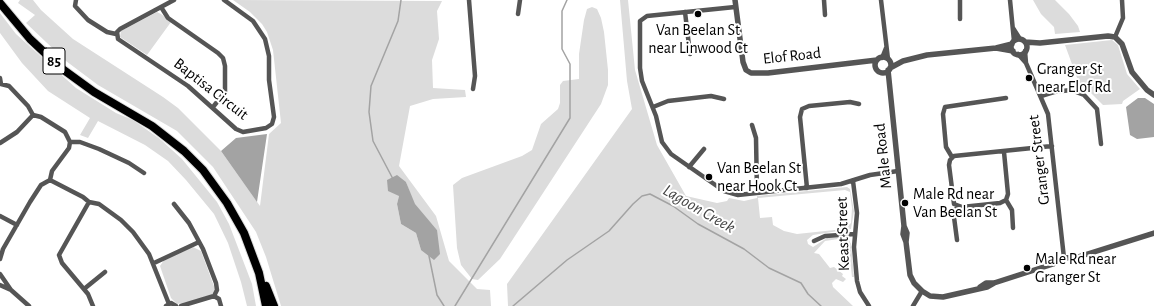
<!DOCTYPE html>
<style>
body{margin:0}
canvas{display:block;background:#fff}
</style>
<canvas width="1154" height="306"></canvas>
<script>
const c = document.querySelector('canvas').getContext('2d');
c.lineJoin = 'round';
function fillPath(path, color) { c.fillStyle = color; c.fill(path, 'evenodd'); }
const shape = rows => new Path2D(rows.map(r => 'M' + r).join(''));
function stroke(path, color, width, dash) { c.strokeStyle = color; c.lineWidth = width; c.lineCap = dash ? 'butt' : 'round'; c.setLineDash(dash || []); c.stroke(path); }
function write(font, color, halo, rows, align = 'center') {
  c.font = font + ' "Alegreya Sans",sans-serif'; c.lineWidth = 4; c.setLineDash([]); c.textBaseline = 'middle'; c.strokeStyle = halo; c.fillStyle = color; for (const [text, x, y, turn = 0] of rows) {
    c.save(); c.translate(x, y); c.rotate((+turn || 0) * Math.PI / 180); c.textAlign = isNaN(turn) ? turn : align; if (halo) c.strokeText(text, 0, 0); c.fillText(text, 0, 0); c.restore();
  }
}
const green = shape([
 [20,0,33,0,41,10,73,39,163,97,178,108,221,151,260,206,269,134,281,123,273,50,267,32,262,24,250,12,233,0,442,1,437,11,439,39,432,60,433,88,465,90,466,97,433,99,410,106,399,166,436,216,449,261,477,289,490,290,491,306,281,306,266,257,256,232,213,167,177,131,98,85,66,61,26,23,35,15,18,3],
 [406,182,414,204,437,230,421,250,416,233,401,224,397,204,399,196],
 [620,0,628,0,635,70,657,145,686,196,717,203,727,201,729,198,744,201,757,198,757,196,847,187,850,189,854,211,851,229,813,235,807,240,808,244,813,247,827,238,848,238,851,244,854,277,852,277,848,241,845,238,825,241,814,253,819,254,830,268,834,267,843,274,842,276,846,279,843,282,836,279,832,283,833,287,853,306,508,306,507,284,632,109,627,81],
 [845,190,850,192,852,208,851,223,844,229,797,234,784,231,773,225,772,217,760,218,758,198],
 [1033,0,1055,0,1069,14,1078,26,1080,32,1055,34,1054,27,1041,14],
 [592,7,597,9,601,18,604,32,608,70,608,85,601,104,500,259,478,280,472,279,461,265,457,248,453,185,462,178,522,156,532,150,541,124,558,109,560,103,560,85,563,81,579,79,579,54,584,20,587,9],
 [157,12,161,14,171,22,147,55,120,37,121,31],
 [0,13,16,34,76,88,116,113,133,120,160,139,182,159,217,202,229,224,252,284,256,306,247,306,241,282,228,243,214,214,186,180,168,161,145,145,98,121,88,138,80,135,90,118,48,91,22,63,0,33],
 [1112,40,1118,45,1127,74,1140,89,1123,101,1122,104,1103,105,1091,93,1080,86,1065,45],
 [193,247,201,251,215,289,211,296,189,302,177,304,171,298,160,266,164,260]
]);
const water = shape([
 [1138,98,1145,98,1154,104,1154,137,1137,139,1130,135,1126,107],
 [267,134,257,202,221,151,236,138],
 [397,175,406,182,415,204,437,230,440,254,434,260,421,250,416,233,401,224,397,204,399,196,388,191,387,180]
]);
const stream = shape([
 [393,179,373,141,369,112,371,86,398,21,401,0],
 [429,256,437,295,444,306],
 [455,306,570,118,570,64,562,49,562,11,567,0],
 [513,306,567,260,609,231,633,204,642,196,650,194,673,206,698,224,744,249,769,268,801,283,808,294,821,306]
]);
const minor = shape([
 [76,0,75,6,88,20,107,32,116,34],
 [174,0,120,29,117,32,118,39,188,86,236,129,243,132,266,128,272,124,274,117,269,80,269,56,265,39,253,21,224,0],
 [469,0,475,76,473,89],
 [824,0,825,15],
 [881,0,888,59],
 [960,0,960,19],
 [1010,0,1014,41],
 [161,7,168,18,218,53,223,58,225,66,225,92,213,107],
 [735,7,647,16,640,21,640,68,642,81,656,116,662,142,671,154,724,191,738,195,841,184,870,175,898,171],
 [685,12,690,54],
 [518,14,520,0],
 [1013,28,1020,39],
 [1115,37,1123,18,1122,0],
 [1025,51,1026,63],
 [1018,54,1026,63,1048,114,1064,258],
 [882,58,886,48],
 [0,78,1,84,9,86,28,106,33,115,41,117,65,132,70,142],
 [1041,96,1054,92,1071,90,1084,95,1097,109,1101,144],
 [653,107,668,101,711,96,724,99],
 [752,125,756,138,757,193],
 [70,142,80,142,99,149,129,163,144,173],
 [0,143,17,132,33,115],
 [1004,152,1008,194,1006,200,1000,203,962,207,954,204,949,165,950,160,954,156,1052,146],
 [952,157,946,147,943,114,945,107,1006,98],
 [689,167,704,149],
 [50,180,83,197,89,202,99,204,121,220,133,232,149,254,169,304],
 [853,181,857,213,854,247,857,281,860,292,869,306],
 [807,188,800,117,802,109,809,106,850,102,859,104],
 [1006,200,1012,210,1013,228],
 [89,202,59,255,62,263,88,294,93,306],
 [174,204,189,223,203,249,216,283,217,290,214,296],
 [957,206,954,217,957,240],
 [0,216,17,225],
 [814,241,825,236,855,234],
 [0,259,3,249,30,202,41,185,50,180,52,171,69,148,70,142],
 [154,263,199,242],
 [0,274,11,290],
 [0,285,11,290,29,306],
 [84,289,105,272],
 [214,296,219,299,221,306],
 [166,306,171,303,176,306],
 [181,306,214,296],
 [913,306,922,291]
]);
const tertiary = shape([
 [735,0,743,62,746,70,751,73,768,73,877,60],
 '1011 47a8 8 0 1 1 16 0a8 8 0 1 1-16 0Z',
 [1025,42,1040,43,1108,36,1115,37,1122,44,1132,72,1147,90,1154,95],
 [996,48,1013,51],
 '875 65a8 8 0 1 1 16 0a8 8 0 1 1-16 0Z',
 [890,68,903,61,927,55,996,48,1012,44],
 [888,70,904,226,903,234,906,242],
 [904,226,907,233,906,242,910,275,914,283,922,291,930,296,943,297,987,287,994,283],
 [980,287,986,283,994,283,1053,264,1064,258,1078,257,1154,233]
]);
const trunk = shape([
 [0,3,30,39,61,68,94,92,152,126,184,151,203,170,227,203,244,233,259,273,266,306]
]);
const motorway = shape([
 [266,286,274,306]
]);
const markers = [
 [698,14,4,"#000"],
 [1029,78,4,"#000"],
 [709,177,4,"#000"],
 [905,203,4,"#000"],
 [1027,268,4,"#000"]
];
const shields = [
 [54,61,22]
];
const shieldNames = [
 ["85",54,61]
];
const poiNames = [
 ["Van Beelan St",698,30,"center"],
 ["near Linwood Ct",698,48,"center"],
 ["Granger St",1037,69],
 ["near Elof Rd",1037,87],
 ["Van Beelan St",717,168],
 ["near Hook Ct",717,186],
 ["Male Rd near",913,194],
 ["Van Beelan St",913,212],
 ["Male Rd near",1035,259],
 ["Granger St",1035,277]
];
const streetNames = [
 ["Elof Road",792,56,-6],
 ["Baptisa Circuit",211,89,38],
 ["Male Road",883,156,-96],
 ["Granger Street",1039,160,-97],
 ["Keast Street",843,234,-92]
];
const waterNames = [
 ["Lagoon Creek",699,209,30]
];
fillPath(green, '#dcdcdc');
fillPath(water, '#a3a3a3');
stroke(stream, '#a3a3a3', 1.5);
stroke(trunk, '#dbdbdb', 10);
stroke(motorway, '#dbdbdb', 10);
stroke(minor, '#555', 4.5);
stroke(tertiary, '#555', 5.5);
stroke(trunk, '#000', 8);
stroke(motorway, '#000', 8);
for (const [x, y, r, color] of markers) { const dot = new Path2D(); dot.arc(x, y, r, 0, 2 * Math.PI); c.fillStyle = color; c.fill(dot); stroke(dot, '#fff', 1.5); }
for (const [x, y, w] of shields) { const box = new Path2D(); box.roundRect(x - w / 2, y - 13, w, 26, 3); c.fillStyle = '#fff'; c.fill(box); stroke(box, '#000', 1); }
write('bold 15px', '#000', null, shieldNames);
write('16px', '#000', '#fff', poiNames, 'left');
write('16px', '#000', '#fff', streetNames);
write('italic 17px', '#444', '#fff', waterNames);
</script>
